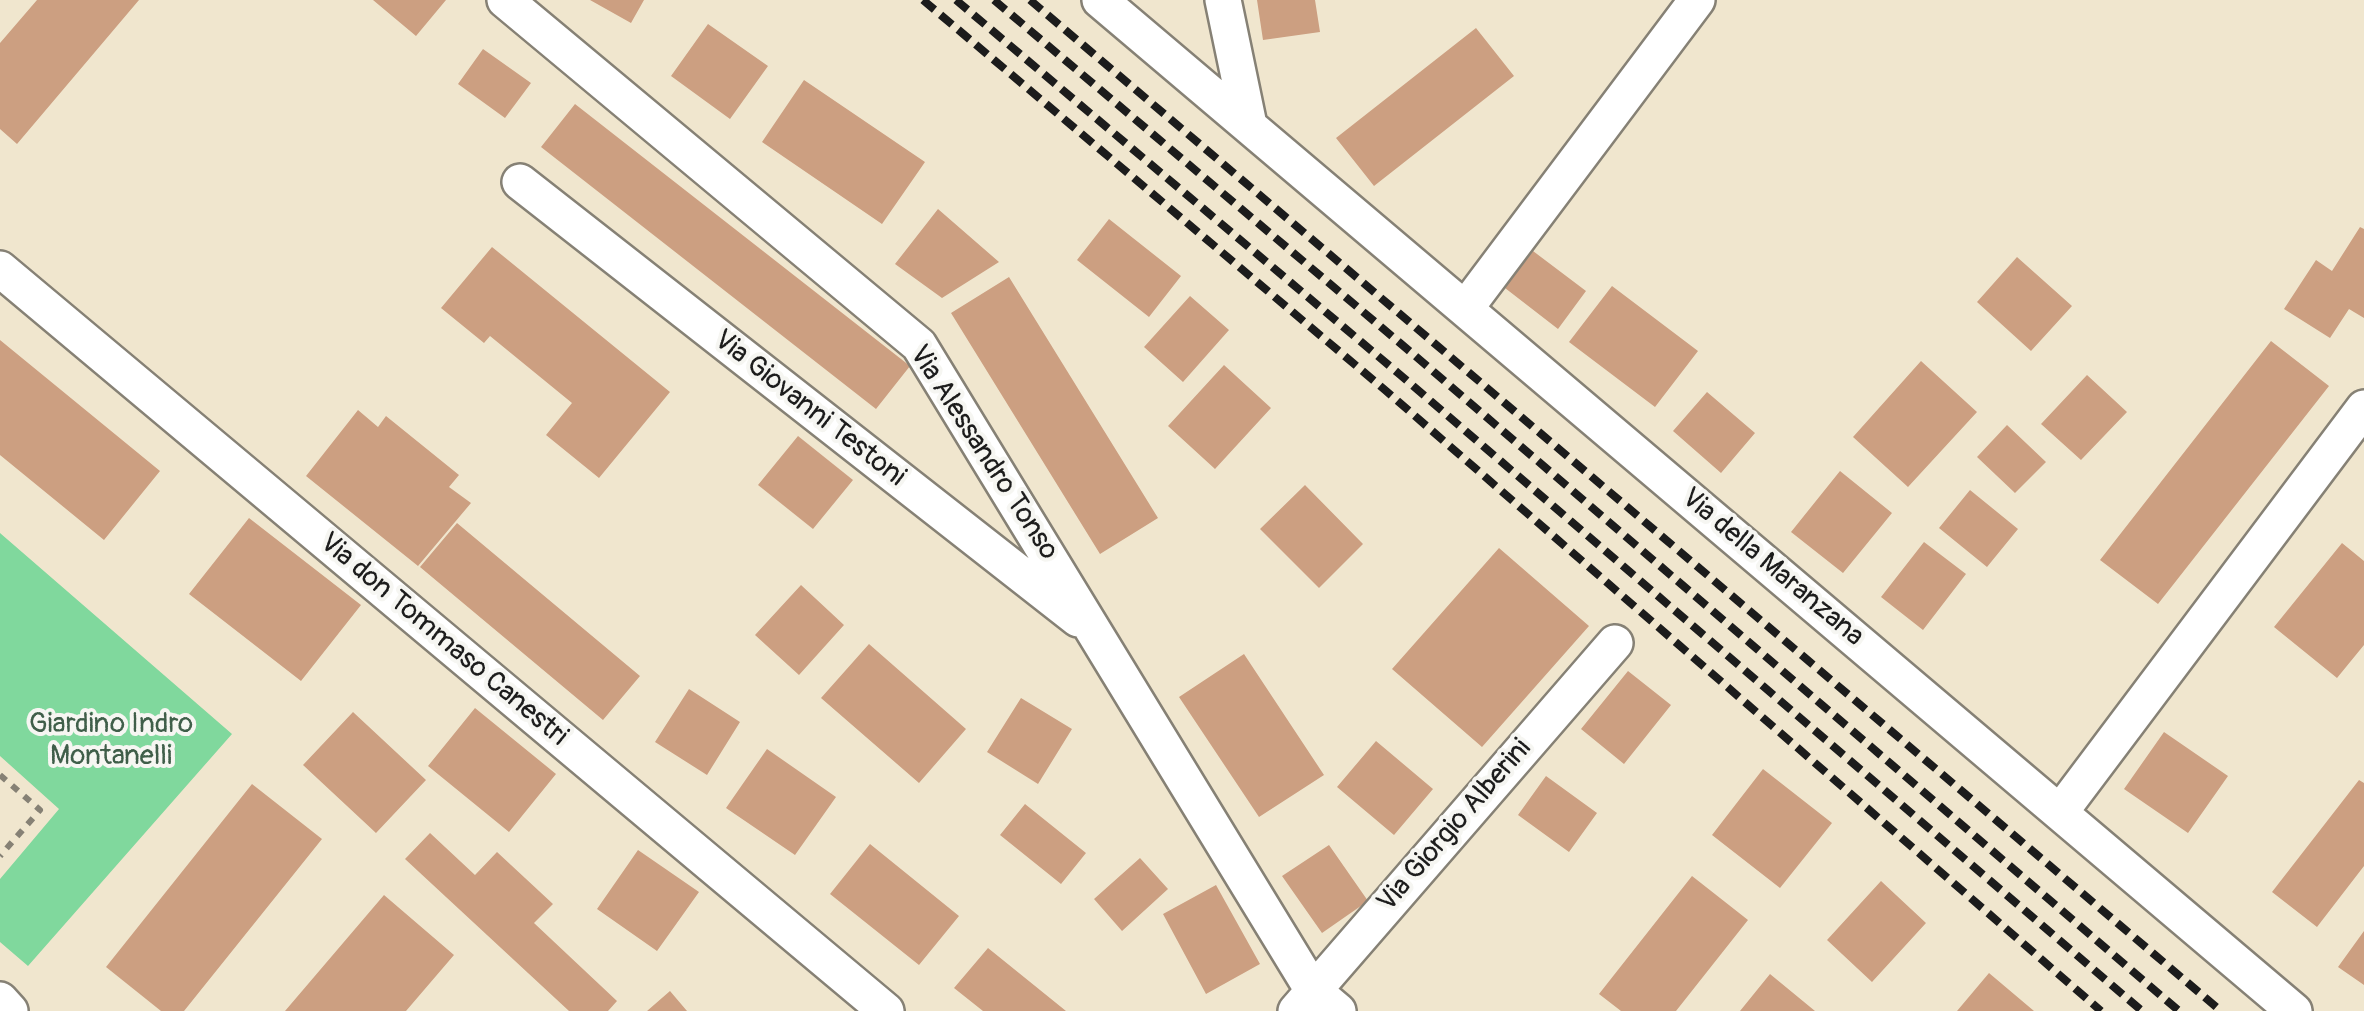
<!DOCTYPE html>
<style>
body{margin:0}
canvas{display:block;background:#f0e6ce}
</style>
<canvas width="2364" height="1011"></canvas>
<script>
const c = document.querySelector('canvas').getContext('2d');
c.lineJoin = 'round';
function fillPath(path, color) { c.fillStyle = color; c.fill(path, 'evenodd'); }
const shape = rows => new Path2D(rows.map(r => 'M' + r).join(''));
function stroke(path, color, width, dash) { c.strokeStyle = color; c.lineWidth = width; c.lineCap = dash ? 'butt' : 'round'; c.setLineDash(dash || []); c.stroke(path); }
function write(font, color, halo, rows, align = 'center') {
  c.font = font + ' Pangolin,sans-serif'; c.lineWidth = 8; c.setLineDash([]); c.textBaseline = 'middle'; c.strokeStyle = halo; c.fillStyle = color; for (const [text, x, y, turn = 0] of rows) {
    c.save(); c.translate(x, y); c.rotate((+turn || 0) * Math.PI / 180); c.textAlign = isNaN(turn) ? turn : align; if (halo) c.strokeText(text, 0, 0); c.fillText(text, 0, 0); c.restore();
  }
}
const green = shape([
 [0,533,232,734,28,966,0,942,0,879,59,809,0,756]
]);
const building = shape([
 [37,0,139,0,17,144,0,129,0,43],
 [373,0,446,0,416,36],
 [590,0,644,0,631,23],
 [1257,0,1315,0,1320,32,1263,40],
 [708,24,768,66,730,119,671,76],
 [1476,28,1514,76,1374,186,1336,138],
 [483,49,531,83,505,118,458,84],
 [804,80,925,162,882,224,762,142],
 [575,104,910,366,876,409,541,147],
 [938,209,999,262,942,298,895,264],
 [1109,219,1181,276,1149,317,1077,260],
 [2360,227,2364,229,2364,318,2349,309,2330,338,2284,309,2316,260,2332,271],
 [492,247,670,392,599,478,546,435,572,403,490,336,484,343,441,308],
 [1533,251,1586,291,1558,329,1505,288],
 [2017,257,2072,306,2031,351,1977,302],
 [1009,277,1158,518,1100,554,951,313],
 [1612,286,1698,351,1655,407,1569,342],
 [1190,296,1229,330,1183,382,1144,347],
 [0,340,160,471,104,540,0,455],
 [2271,341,2329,386,2158,604,2100,560],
 [1921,361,1977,412,1908,487,1853,437],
 [1224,365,1271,408,1215,469,1168,426],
 [2087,375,2127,412,2081,460,2041,424],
 [1707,392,1755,433,1721,473,1673,431],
 [358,410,378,427,386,416,459,475,449,487,471,503,418,566,306,476],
 [2007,425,2046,462,2015,493,1977,457],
 [798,436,853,480,813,529,758,485],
 [1840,471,1892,513,1843,573,1791,532],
 [1305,485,1363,544,1319,588,1260,529],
 [1970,490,2018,529,1987,567,1939,528],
 [249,518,361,605,301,681,189,594],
 [457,523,640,676,603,720,420,567],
 [1924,542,1966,574,1923,630,1881,597],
 [2342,543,2364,561,2364,645,2337,678,2274,627],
 [1499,548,1589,626,1482,747,1392,669],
 [801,585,844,625,799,675,755,635],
 [869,644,966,729,919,783,821,698],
 [1244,654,1324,775,1259,817,1179,697],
 [1628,671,1671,705,1624,764,1581,729],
 [689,689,740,722,707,775,655,742],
 [1021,698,1072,729,1038,784,987,752],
 [475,708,556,774,509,832,428,766],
 [353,712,426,780,376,833,303,765],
 [2164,732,2228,776,2188,833,2124,789],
 [1376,741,1433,789,1394,835,1337,787],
 [767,749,836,797,795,855,726,808],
 [1763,769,1832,823,1780,888,1712,835],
 [1546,776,1597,813,1569,852,1518,815],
 [2359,780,2364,783,2364,866,2317,927,2272,892],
 [252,784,322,839,184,1011,161,1011,106,967],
 [1025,804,1086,853,1061,884,1000,835],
 [430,833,475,875,497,852,553,904,534,923,617,1001,608,1011,569,1011,405,859],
 [870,844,959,916,919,965,830,894],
 [1329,845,1368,901,1322,933,1282,876],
 [638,850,699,892,657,951,597,909],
 [1140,858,1168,889,1122,931,1094,899],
 [1692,876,1748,920,1676,1011,1621,1011,1599,994],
 [1881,881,1926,923,1872,982,1827,940],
 [1216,885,1260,964,1206,994,1163,914],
 [384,895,454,955,406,1011,285,1011],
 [2364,931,2364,985,2338,967],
 [988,948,1066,1011,983,1011,954,988],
 [1989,973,2034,1011,1957,1011],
 [1770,974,1815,1011,1740,1011],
 [670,991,687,1011,647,1011]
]);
const path = shape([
 [0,775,40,810,0,856]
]);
const street = shape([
 [505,0,919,345,1312,989,1338,1011],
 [1100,0,2294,1011],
 [1223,0,1249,125],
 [520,182,1078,619],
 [0,269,886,1011],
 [1465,309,1697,0],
 [2061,811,2364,408],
 [0,1000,10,1011],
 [1296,1011,1615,643]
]);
const rail = shape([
 [923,0,1385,390,2101,1011],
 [956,0,1398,373,2142,1011],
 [994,0,1413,354,2179,1011],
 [1030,0,2221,1011]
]);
const streetNames = [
 ["Via Giovanni Testoni",809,409,38],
 ["Via Alessandro Tonso",983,453,57],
 ["Via della Maranzana",1772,568,40],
 ["Via don Tommaso Canestri",443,640,40],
 ["Via Giorgio Alberini",1455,826,-49]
];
const parkNames = [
 ["Giardino Indro",111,725],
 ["Montanelli",111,757]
];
fillPath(green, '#80d89d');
fillPath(building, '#cc9f81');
stroke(street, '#868175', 40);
stroke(path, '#868175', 6, [8, 8]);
stroke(street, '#fff', 35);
stroke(rail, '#1c1c1c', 8, [15, 8]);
write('28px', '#1c1c1c', '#f6f6f2', streetNames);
write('28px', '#3f5e49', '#f6f6f2', parkNames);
</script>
